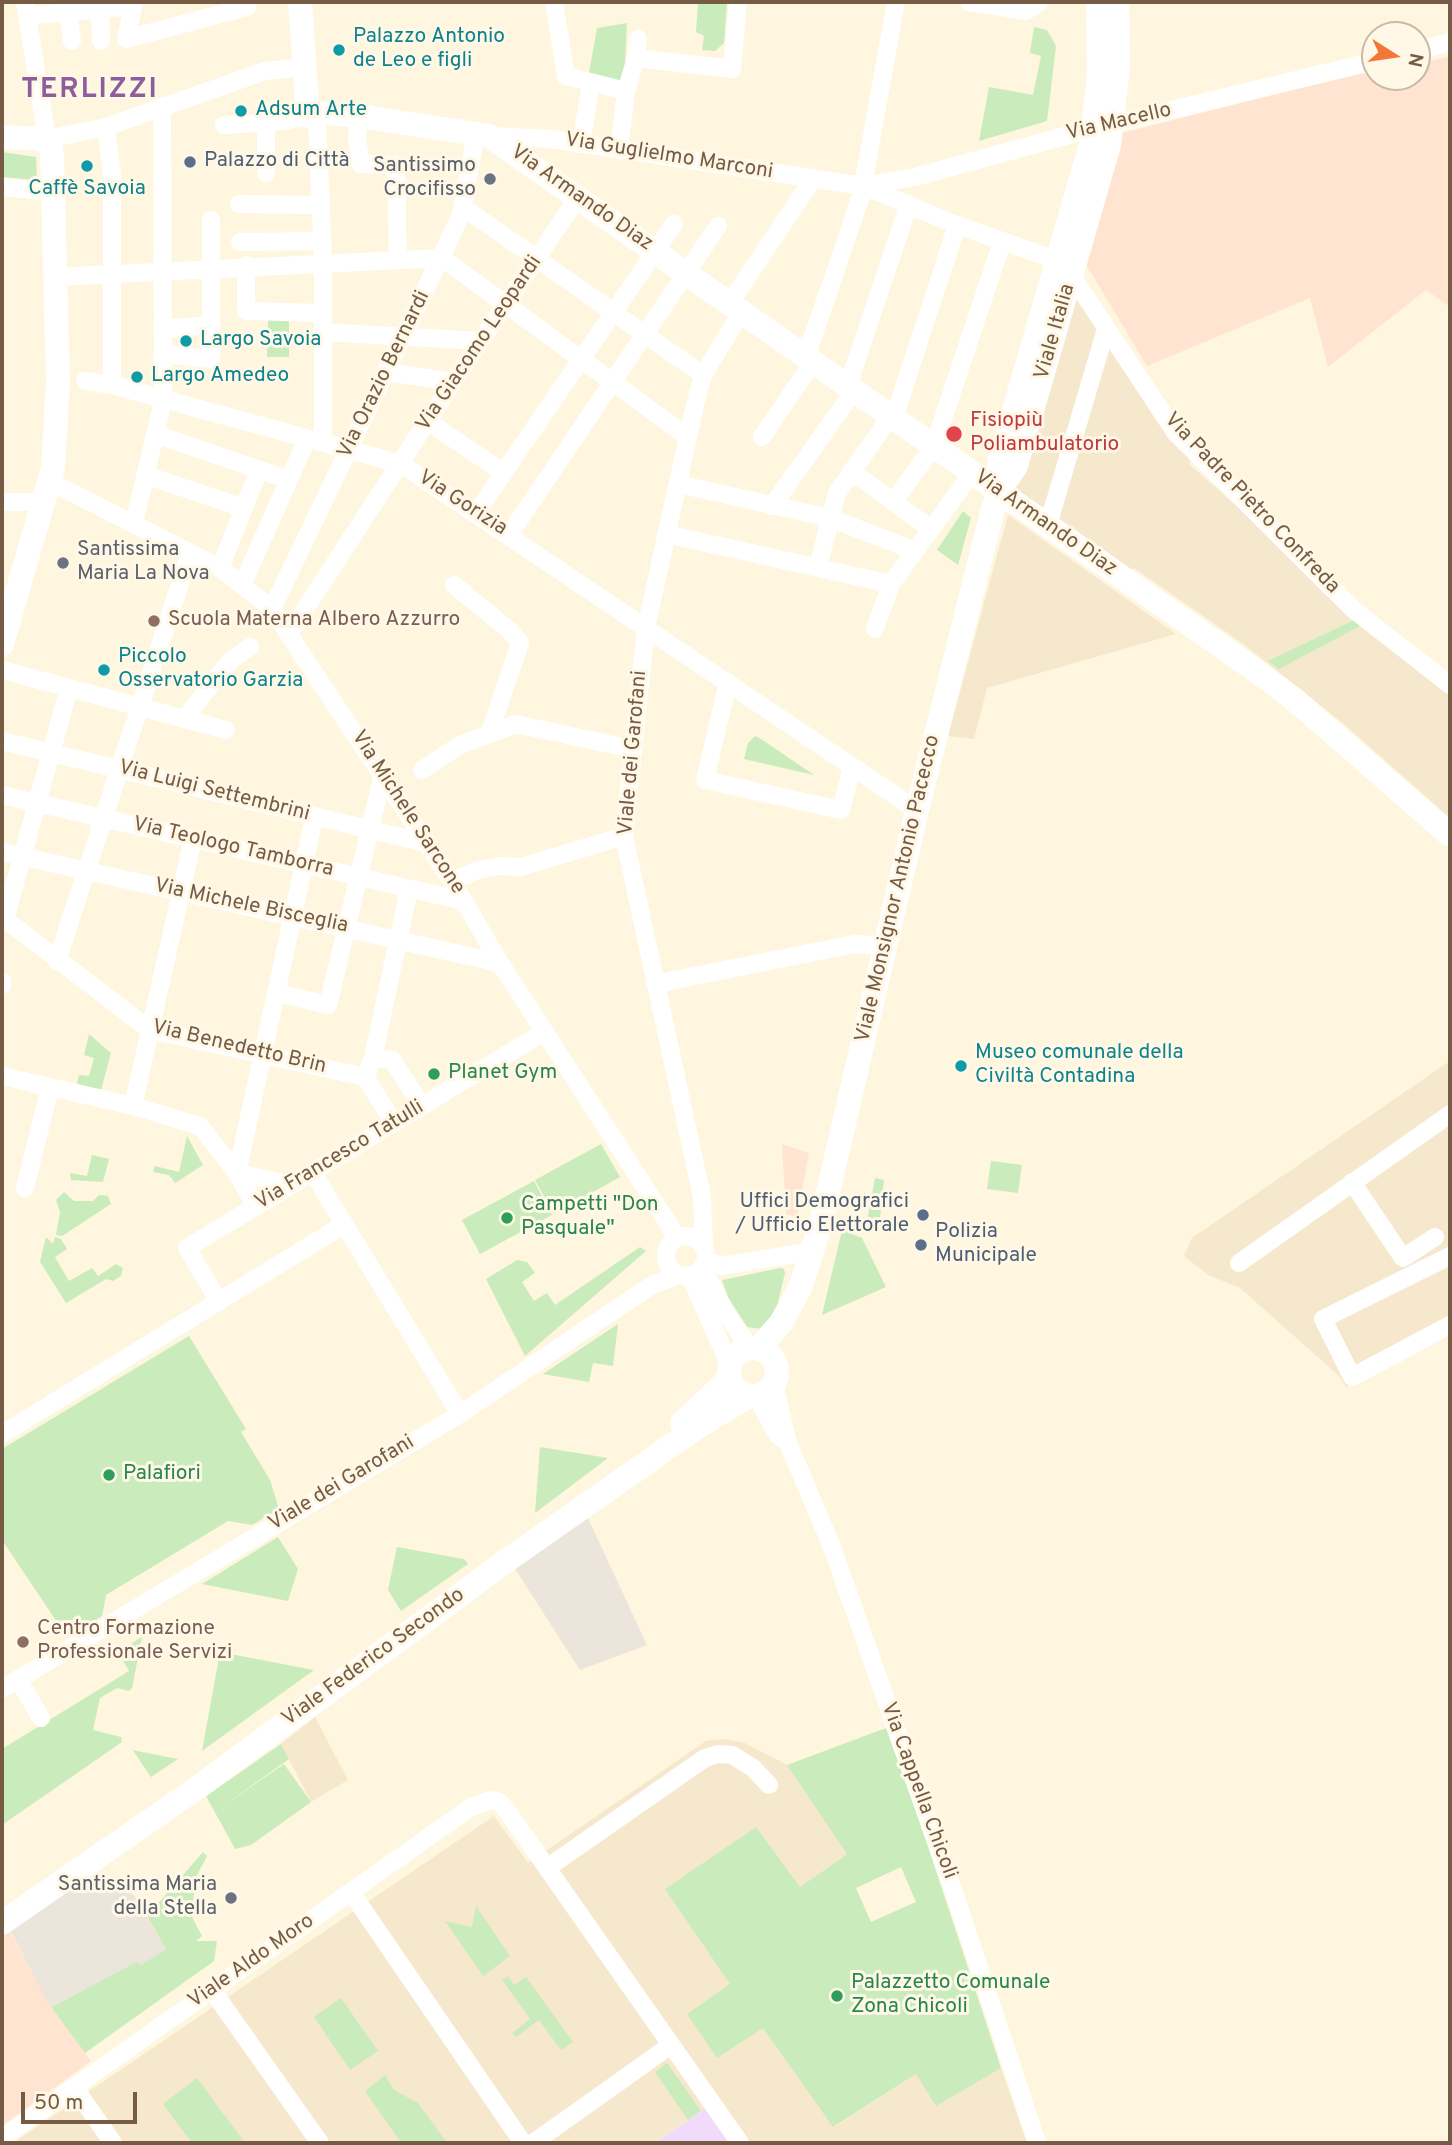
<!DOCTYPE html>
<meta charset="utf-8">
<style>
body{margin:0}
#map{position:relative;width:1452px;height:2145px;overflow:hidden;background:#fef6de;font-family:Overpass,sans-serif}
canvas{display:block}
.frame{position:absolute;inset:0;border:4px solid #765c45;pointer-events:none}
.north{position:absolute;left:1361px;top:21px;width:70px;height:70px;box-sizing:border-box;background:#fff8e6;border:2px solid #c8baa6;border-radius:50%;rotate:102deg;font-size:19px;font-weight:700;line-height:28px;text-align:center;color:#765c45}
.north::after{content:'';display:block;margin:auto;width:24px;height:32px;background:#f37838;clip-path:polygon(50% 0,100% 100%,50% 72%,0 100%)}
.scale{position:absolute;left:21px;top:2092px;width:116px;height:32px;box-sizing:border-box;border:4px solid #765c45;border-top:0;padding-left:9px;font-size:21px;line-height:24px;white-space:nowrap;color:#765c45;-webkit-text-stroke:5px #fff8e6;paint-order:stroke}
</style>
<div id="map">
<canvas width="1452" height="2145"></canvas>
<div class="frame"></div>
<div class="north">N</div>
<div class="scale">50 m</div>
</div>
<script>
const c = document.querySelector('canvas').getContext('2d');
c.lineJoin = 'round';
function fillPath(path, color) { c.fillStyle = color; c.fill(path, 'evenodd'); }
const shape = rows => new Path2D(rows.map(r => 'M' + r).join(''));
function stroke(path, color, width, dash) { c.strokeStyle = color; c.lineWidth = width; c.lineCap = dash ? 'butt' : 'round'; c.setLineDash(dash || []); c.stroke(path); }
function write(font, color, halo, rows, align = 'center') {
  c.font = font + ' Overpass,sans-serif'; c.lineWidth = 6; c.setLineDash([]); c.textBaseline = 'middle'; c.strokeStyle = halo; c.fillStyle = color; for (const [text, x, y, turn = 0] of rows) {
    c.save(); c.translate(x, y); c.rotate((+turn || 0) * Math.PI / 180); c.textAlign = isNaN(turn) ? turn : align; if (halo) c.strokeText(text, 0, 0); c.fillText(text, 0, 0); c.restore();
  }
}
const residential = shape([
 [1072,276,1154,417,1192,459,1189,464,1450,692,1450,818,1345,725,1242,643,1134,568,1131,570,999,491],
 [1008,515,1176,634,987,688,974,739,948,736],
 [1450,1061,1450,1336,1346,1387,1339,1376,1240,1288,1208,1275,1184,1256,1192,1238],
 [315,1717,348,1780,311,1802,281,1744],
 [724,1739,745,1743,787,1765,848,1853,800,1887,771,1956,688,2014,717,2057,763,2027,834,2127,916,2074,976,2082,1001,2068,1027,2143,740,2143,701,2111,655,2143,13,2143,494,1816,528,1863,706,1741]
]);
const commercial = shape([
 [1450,56,1450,307,1426,290,1328,367,1310,298,1147,366,1084,261,1118,134,1364,72,1366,76,1417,77,1417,64],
 [782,1144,809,1153,797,1217,786,1214],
 [8,1928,51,2007,91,2061,2,2126,2,1932]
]);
const industrial = shape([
 [586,1514,647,1645,580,1670,512,1564],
 [88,1879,134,1895,166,1949,140,1966,137,1963,50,2007,9,1928,66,1885,76,1887]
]);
const education = shape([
 [712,2104,740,2143,655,2143]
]);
const green = shape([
 [698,2,727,2,724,43,715,51,702,50,704,36,696,32],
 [627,23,624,83,589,73,597,28],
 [1034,27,1047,30,1056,46,1047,121,979,141,989,87,1033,95,1041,56,1030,53],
 [2,152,36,157,37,180,2,177],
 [268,320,289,320,289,357,267,357],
 [963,511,971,518,958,565,937,550],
 [1356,619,1362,625,1279,669,1268,661],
 [755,736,761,739,814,775,744,759,748,743],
 [89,1034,111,1053,101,1090,77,1084,79,1075,89,1076,94,1058,84,1055],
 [187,1136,203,1165,175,1183,169,1175,153,1172,155,1166,179,1172],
 [601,1144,620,1177,554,1214,535,1180],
 [92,1155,109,1159,103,1182,71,1180,70,1173,87,1176],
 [991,1161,1022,1165,1018,1193,987,1189],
 [875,1178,884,1180,879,1228,866,1227],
 [534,1181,552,1215,480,1254,462,1220],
 [64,1192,74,1201,93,1201,99,1195,108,1196,111,1204,62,1236,56,1235,60,1212,56,1200],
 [842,1230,862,1238,886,1287,822,1315],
 [46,1237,53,1244,55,1237,61,1239,67,1249,55,1257,69,1281,92,1268,98,1276,116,1264,123,1268,121,1276,113,1281,106,1279,66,1303,40,1262],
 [640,1247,646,1251,525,1356,486,1279,517,1260,527,1262,535,1273,522,1282,534,1301,547,1293,555,1305],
 [780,1268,784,1269,785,1273,774,1319,763,1329,747,1327,728,1297,722,1280],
 [618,1324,613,1366,593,1363,589,1382,543,1374],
 [189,1336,246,1429,241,1432,270,1480,279,1509,252,1525,228,1521,106,1595,102,1616,67,1637,2,1540,2,1449],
 [540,1447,608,1458,535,1513],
 [278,1537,298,1569,288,1601,202,1584],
 [397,1547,464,1559,468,1564,401,1611,388,1590],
 [142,1637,132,1688,129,1691,117,1688,100,1698,93,1730,121,1737,122,1742,2,1825,2,1749,129,1671,118,1652],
 [220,1652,314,1670,202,1751],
 [886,1728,919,1819,1001,2068,936,2106,916,2074,833,2127,763,2028,717,2058,687,2014,730,1984,665,1889,756,1827,800,1887,847,1854,787,1765],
 [901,1867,916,1902,871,1922,856,1888],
 [281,1744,289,1759,219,1809,284,1764,311,1802,251,1845,235,1849,206,1796],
 [132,1749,132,1750,178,1759,151,1777],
 [203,1852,207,1856,195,1879,192,1917,202,1936,196,1941,217,1941,214,1961,85,2053,51,2007,137,1962,141,1965,166,1949,147,1916],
 [476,1906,510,1956,483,1976,445,1921,472,1927],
 [508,1976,514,1985,526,1977,573,2042,561,2050,539,2020,516,2037,512,2033,530,2019,502,1980],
 [341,1998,378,2051,350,2070,314,2017],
 [667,2063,701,2111,688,2120,655,2072],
 [385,2075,394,2090,418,2103,447,2143,401,2143,365,2091],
 [197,2078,245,2143,192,2143,163,2104]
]);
const street = shape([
 [25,2,47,139,106,127,265,71,305,67],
 [134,2,126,39,247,7],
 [554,2,566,76,626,91],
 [969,2,1026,11,1039,2],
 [100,9,101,41],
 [68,11,72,41],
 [27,16,133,6],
 [1417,51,1450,42],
 [636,58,732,69,738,2],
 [317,115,323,262,323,443],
 [359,116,357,139,361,164,396,165,398,260],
 [266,122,266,173],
 [224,125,286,121,308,116],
 [106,127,112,175,112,385],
 [489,136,551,139,863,186,957,225,1059,261,1072,276,1175,432,1354,610,1450,685],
 [581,144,591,84],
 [619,150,626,91,636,58,638,39],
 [863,186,915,177,1076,133,1375,61],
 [2,187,53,192],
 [239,204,321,205],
 [463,207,703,375],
 [240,242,322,241],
 [246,265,246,311,322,313],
 [55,277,442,258,688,437],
 [730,303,813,179],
 [162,329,212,325],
 [322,332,481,341],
 [162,354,211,359,211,220],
 [806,357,861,196,896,2],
 [387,372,453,382],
 [85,381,112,385,401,464,917,810],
 [848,386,909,204],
 [894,418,957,225],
 [427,421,504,473],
 [155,434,289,480],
 [762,437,813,362],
 [851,471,931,529],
 [145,475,244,508],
 [49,481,220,568,272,609,452,881,500,963,677,1237],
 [678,484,830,518,915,551],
 [2,502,43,502],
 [893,502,934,446,1002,242],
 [772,506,854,391],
 [476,513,674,224],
 [134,523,163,401,162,106],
 [1048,525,1106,329],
 [666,534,891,584],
 [509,535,718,226],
 [818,567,837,493,891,416],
 [220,568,259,470],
 [243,583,307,439],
 [454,585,509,630,520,643,490,732],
 [272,609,461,215,476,134],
 [875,629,891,584,972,473],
 [290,632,453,382,578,197],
 [2,670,226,730],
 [728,682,705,780,841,810,852,767],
 [184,719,230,661,250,647],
 [2,741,426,843],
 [422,770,460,745,516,724,632,749],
 [2,795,464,901],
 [2,852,500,963],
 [452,881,478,870,499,866,520,867,624,836],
 [2,917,150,1030,365,1077,373,1058,409,889],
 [5,919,69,688],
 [57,961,190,553],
 [2,981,2,985],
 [655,984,855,944,885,946],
 [277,993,328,1005,383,775],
 [373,1058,392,1060,422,1106],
 [2,1076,133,1106,200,1126,237,1173,256,1207],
 [365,1077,394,1123],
 [133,1106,193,839],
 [237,1173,314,818],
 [237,1173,292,1185],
 [313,1173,460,1414],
 [1352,1182,1403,1258,1435,1237],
 [25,1188,50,1087],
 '666 1256a20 20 0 1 1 40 0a20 20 0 1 1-40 0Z',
 [704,1245,702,1197,624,836,646,628,695,405,703,375,742,311],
 [1450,1256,1323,1319,1352,1377,1450,1325],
 [706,1260,722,1266,813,1251],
 [1239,1263,1450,1114],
 [703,1268,725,1312,750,1348],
 [690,1276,730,1366],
 [218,1300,187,1248,544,1032],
 [774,1384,788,1443,832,1547,959,1907,1037,2143],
 [756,1396,777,1434,788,1443],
 [2,1434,345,1224],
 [18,1679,41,1718],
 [2,1689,460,1414,652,1285,679,1275],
 [547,1868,705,1758,718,1754,732,1755,753,1768,769,1785],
 [351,1892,523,2143],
 [212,1990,320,2143],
 [74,2087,113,2143],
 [2,2138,471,1807,491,1800,499,1802,505,1808,740,2143],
 [533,2143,671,2045]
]);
const secondary = shape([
 [300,2,308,116,330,113,359,116,489,136,1248,665,1295,700,1450,835],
 [2,137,47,139,52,154,58,381,53,468,2,644],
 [999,491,999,462,1091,144,1099,75,1098,2],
 '729 1372a24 24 0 1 1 48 0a24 24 0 1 1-48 0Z',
 [758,1349,781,1323,801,1286,821,1222,917,810,993,509,999,491,1016,466,1109,145,1118,67,1117,2],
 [682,1423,730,1378],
 [2,1923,197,1788,509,1559,699,1426,749,1396]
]);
const markers = [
 [339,50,7,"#0f9aa8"],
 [241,111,7,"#0f9aa8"],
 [190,162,7,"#5c6f8a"],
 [87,166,7,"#0f9aa8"],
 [490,179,7,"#6b7280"],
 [186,341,7,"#0f9aa8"],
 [137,377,7,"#0f9aa8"],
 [954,434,9,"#e0444e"],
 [63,563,7,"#6b7280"],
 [154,621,7,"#8d6e63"],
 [104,670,7,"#0f9aa8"],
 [961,1066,7,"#0f9aa8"],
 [434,1074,7,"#2e9e5b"],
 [923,1215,7,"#5c6f8a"],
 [507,1218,7,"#2e9e5b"],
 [921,1245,7,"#5c6f8a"],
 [109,1475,7,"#2e9e5b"],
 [23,1642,7,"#8d6e63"],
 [231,1898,7,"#6b7280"],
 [837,1996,7,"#2e9e5b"]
];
const cultureNames = [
 ["Palazzo Antonio",353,38],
 ["de Leo e figli",353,62],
 ["Adsum Arte",255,111],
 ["Caffè Savoia",87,190,"center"],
 ["Largo Savoia",200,341],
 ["Largo Amedeo",151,377],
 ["Piccolo",118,658],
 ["Osservatorio Garzia",118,682],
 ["Museo comunale della",975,1054],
 ["Civiltà Contadina",975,1078]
];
const streetNames = [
 ["Via Macello",1119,123,-13],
 ["Via Guglielmo Marconi",669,157,9],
 ["Via Armando Diaz",581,199,35],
 ["Viale Italia",1056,332,-74],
 ["Via Giacomo Leopardi",480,344,-56],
 ["Via Orazio Bernardi",385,375,-64],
 ["Via Gorizia",462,504,33],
 ["Via Padre Pietro Confreda",1251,504,46],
 ["Via Armando Diaz",1045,524,35],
 ["Viale dei Garofani",634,753,-85],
 ["Via Luigi Settembrini",214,792,14],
 ["Via Michele Sarcone",407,813,57],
 ["Via Teologo Tamborra",233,848,13],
 ["Viale Monsignor Antonio Pacecco",899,889,-77],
 ["Via Michele Bisceglia",251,907,12],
 ["Via Benedetto Brin",239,1048,13],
 ["Via Francesco Tatulli",340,1156,-31],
 ["Viale dei Garofani",342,1484,-31],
 ["Viale Federico Secondo",374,1658,-36],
 ["Via Cappella Chicoli",918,1791,70],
 ["Viale Aldo Moro",252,1962,-35]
];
const serviceNames = [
 ["Palazzo di Città",204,162],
 ["Uffici Demografici",909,1203,"right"],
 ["/ Ufficio Elettorale",909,1227,"right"],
 ["Polizia",935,1233],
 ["Municipale",935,1257]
];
const worshipNames = [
 ["Santissimo",476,167],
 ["Crocifisso",476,191],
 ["Santissima",77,551,"left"],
 ["Maria La Nova",77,575,"left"],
 ["Santissima Maria",217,1886],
 ["della Stella",217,1910]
];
const healthNames = [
 ["Fisiopiù",970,422],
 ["Poliambulatorio",970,446]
];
const educationNames = [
 ["Scuola Materna Albero Azzurro",168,621],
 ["Centro Formazione",37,1630],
 ["Professionale Servizi",37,1654]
];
const leisureNames = [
 ["Planet Gym",448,1074],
 ["Campetti \"Don",521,1206],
 ["Pasquale\"",521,1230],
 ["Palafiori",123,1475],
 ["Palazzetto Comunale",851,1984],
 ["Zona Chicoli",851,2008]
];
const districtNames = [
 ["TERLIZZI",90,91]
];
fillPath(residential, '#f6e8cc');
fillPath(commercial, '#ffe5d1');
fillPath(industrial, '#ece5db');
fillPath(education, '#f2dbfa');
fillPath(green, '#caecbc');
stroke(street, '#fff', 18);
stroke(secondary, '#fff', 24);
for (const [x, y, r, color] of markers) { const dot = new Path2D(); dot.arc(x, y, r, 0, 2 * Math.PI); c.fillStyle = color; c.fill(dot); stroke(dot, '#fff8e6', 2.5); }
write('21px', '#0d838f', '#fff8e6', cultureNames, 'left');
write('21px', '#765c45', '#fff8e6', streetNames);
write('21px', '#4e5e75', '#fff8e6', serviceNames, 'left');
write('21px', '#5b616d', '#fff8e6', worshipNames, 'right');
write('21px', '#be3a42', '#fff8e6', healthNames, 'left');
write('21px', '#785e54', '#fff8e6', educationNames, 'left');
write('21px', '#27864d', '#fff8e6', leisureNames, 'left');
c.letterSpacing = '2px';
write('bold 28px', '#8d5f9a', '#fff8e6', districtNames);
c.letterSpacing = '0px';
</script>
